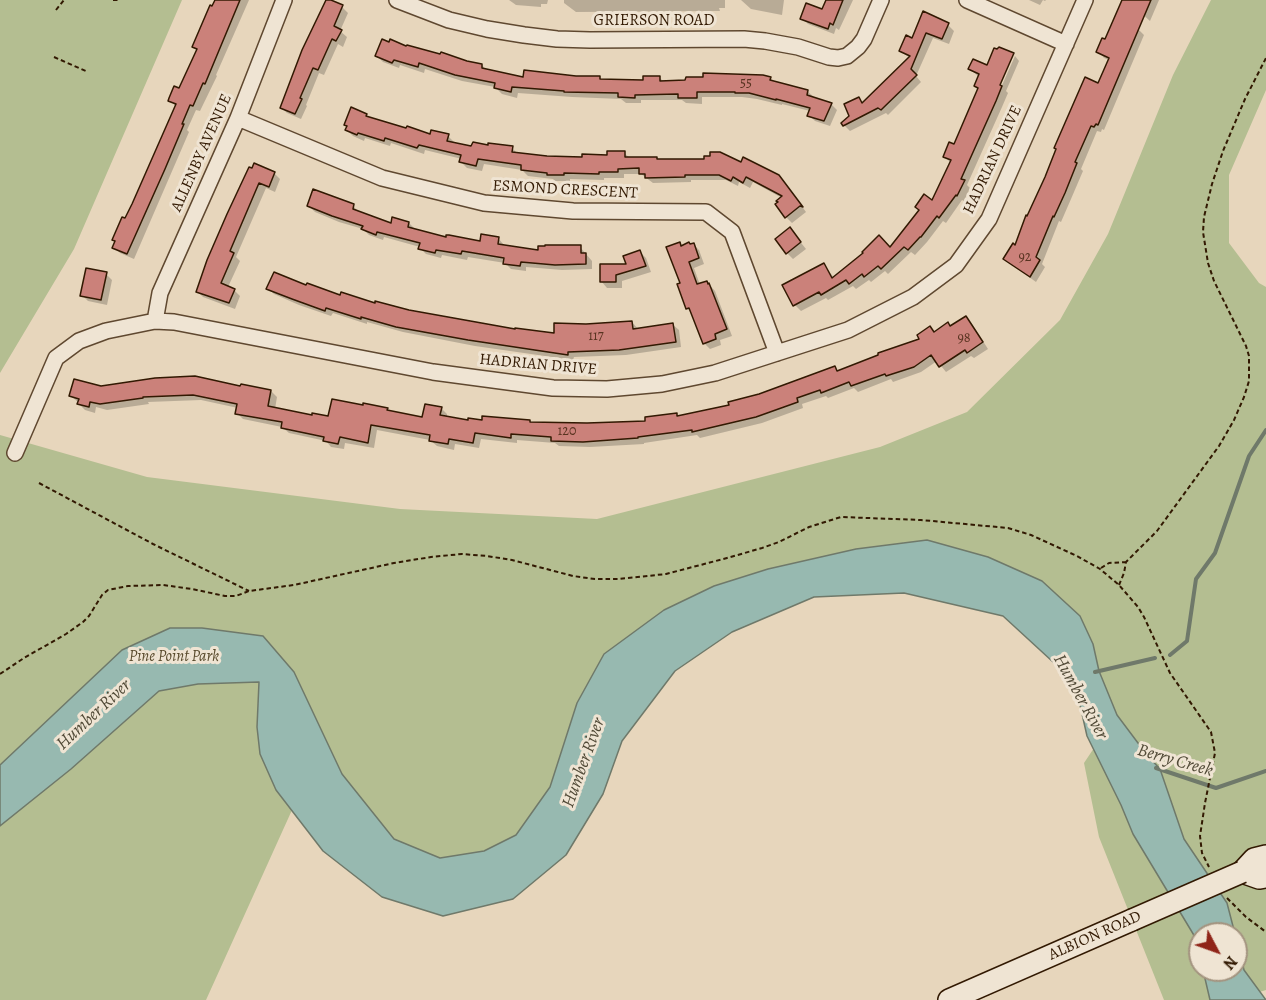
<!DOCTYPE html>
<style>
body{margin:0}
#map{position:relative;width:1266px;height:1000px;overflow:hidden;background:#e7d6bc;font-family:Alegreya,serif}
canvas{display:block}
.north{position:absolute;left:1188px;top:922px;width:60px;height:60px;box-sizing:border-box;background:#efe4d3;border:2px solid #a3937f;border-radius:50%;rotate:131deg;font-size:16px;font-weight:700;line-height:24px;text-align:center;color:#321902}
.north::after{content:'';display:block;margin:auto;width:21px;height:27px;background:#8f2418;clip-path:polygon(50% 0,100% 100%,50% 72%,0 100%)}
</style>
<div id="map">
<canvas width="1266" height="1000"></canvas>
<div class="north">N</div>
</div>
<script>
const c = document.querySelector('canvas').getContext('2d');
c.lineJoin = 'round';
function fillPath(path, color) { c.fillStyle = color; c.fill(path, 'evenodd'); }
const shape = rows => new Path2D(rows.map(r => 'M' + r).join(''));
function stroke(path, color, width, dash) { c.strokeStyle = color; c.lineWidth = width; c.lineCap = dash ? 'butt' : 'round'; c.setLineDash(dash || []); c.stroke(path); }
function write(font, color, halo, rows, align = 'center') {
  c.font = font + ' Alegreya,serif'; c.lineWidth = 6; c.setLineDash([]); c.textBaseline = 'middle'; c.strokeStyle = halo; c.fillStyle = color; for (const [text, x, y, turn = 0] of rows) {
    c.save(); c.translate(x, y); c.rotate((+turn || 0) * Math.PI / 180); c.textAlign = isNaN(turn) ? turn : align; if (halo) c.strokeText(text, 0, 0); c.fillText(text, 0, 0); c.restore();
  }
}
const green = shape([
 [0,0,182,0,74,249,0,373],
 [1211,0,1266,0,1266,90,1229,175,1229,243,1259,283,1266,287,1266,990,1233,1000,1164,1000,1099,837,1084,763,1116,715,1099,671,1093,644,926,540,856,549,768,569,714,586,664,610,577,703,550,787,516,835,484,851,440,858,394,839,342,774,326,742,292,810,206,1000,0,1000,0,435,147,477,400,509,597,519,880,447,967,412,1060,320,1108,234,1173,75],
 [1200,934,1236,934,1236,970,1200,970]
]);
const water = shape([
 [927,540,988,557,1042,581,1080,616,1093,644,1099,671,1117,715,1147,755,1160,769,1184,839,1227,903,1235,934,1200,934,1200,958,1195,937,1133,834,1121,805,1087,736,1078,696,1065,673,1003,616,904,593,814,597,732,632,675,671,622,741,603,794,566,855,513,899,443,916,382,897,323,851,276,790,260,754,257,727,259,682,198,684,159,691,71,769,0,826,0,765,122,650,170,628,202,628,263,636,294,672,342,774,394,839,440,858,484,851,516,835,550,787,577,703,604,654,664,610,714,586,768,569,856,549,927,540],
 [1236,939,1244,970,1266,1000,1210,1000,1203,970,1236,970,1236,939]
]);
const shadow = shape([
 [217,0,249,0,216,75,217,76,200,111,196,110,187,130,189,132,134,259,120,253,114,247,176,107,170,100,180,90,198,50,194,46],
 [509,0,548,0,547,4,541,4,541,7,516,5],
 [564,0,725,0,725,8,719,8,720,11,576,12,564,3],
 [741,0,784,0,782,15,751,9],
 [827,0,853,0,839,30,836,28,834,34,808,24,802,18,823,11],
 [1029,0,1046,0,1045,1,1043,0,1040,5],
 [1127,0,1159,0,1150,21],
 [342,7,348,13,340,31,347,37,343,47,338,44,324,75,319,73,306,105,307,106,301,119,287,113,281,107],
 [924,13,948,25,954,31,949,44,933,38,916,76,921,82,888,115,886,113,850,131,843,124,851,116,859,99,864,104,910,58,900,51,912,40],
 [1138,29,1144,35,1104,130,1102,129,1101,132,1097,131,1081,169,1083,171,1071,199,1061,222,1059,221,1042,264,1045,267,1036,282,1011,264,1005,258,1016,247,1099,85,1109,60,1104,58,1098,51],
 [407,48,482,65,486,70,525,79,575,77,599,78,602,80,645,81,659,77,664,82,770,78,775,83,807,91,814,97,831,104,837,110,830,126,815,121,809,115,810,111,782,104,782,105,757,99,742,97,702,97,702,104,686,103,682,100,641,100,641,103,626,103,621,99,572,97,518,93,517,98,502,94,495,87,462,81,425,69,424,73,400,65,399,68,383,62,377,56],
 [999,49,1014,55,1012,55,996,91,999,92,1015,56,1019,61,1006,91,1008,93,1002,107,967,185,970,188,964,201,962,200,946,223,943,221,927,242,915,255,911,252,888,274,885,271,871,282,869,280,856,289,853,286,828,300,826,298,801,311,795,305,784,285,823,265,829,271,834,278,866,253,864,252,879,237,890,249,921,211,917,207,925,196,933,202,952,162,950,162,944,156,950,144,954,146,979,89,976,86,979,77,970,69,974,61,988,67,995,50,998,51],
 [366,115,370,119,431,135,448,136,454,142,454,144,472,148,512,148,518,154,547,158,608,157,624,153,630,158,656,158,658,160,785,183,806,212,792,223,786,217,782,198,753,182,750,188,739,182,738,186,726,180,691,180,691,182,653,183,641,174,624,174,624,178,604,178,604,180,570,179,570,181,555,181,553,179,528,176,522,170,484,164,482,171,467,168,461,162,462,159,425,150,424,154,391,143,390,146,365,138,364,141,353,136,347,130],
 [249,169,274,173,280,179,275,192,266,188,236,257,240,261,228,287,234,290,240,296,235,309,203,297,197,291],
 [308,205,353,206,359,212,392,225,409,223,415,229,447,239,481,243,498,238,504,245,504,247,539,251,580,247,592,261,592,269,562,270,526,267,526,271,511,269,505,263,468,257,467,260,442,255,441,258,426,254,420,248,420,247,384,237,383,240,369,235,363,229,339,222,315,212],
 [790,229,806,249,793,259,787,253],
 [679,244,682,247,693,244,699,250,704,264,694,268,700,285,707,282,715,291,732,336,720,340,721,345,710,349,704,343,693,314,687,308,682,284],
 [640,252,646,258,651,272,622,281,622,288,607,288,601,281,628,266],
 [106,274,112,280,107,305,88,301,82,295],
 [307,287,341,297,409,312,482,325,556,335,586,326,632,322,638,329,672,324,679,330,681,347,626,355,574,357,573,360,475,346,403,332,367,322,367,324,333,313,331,316,299,305,274,294,268,288],
 [966,318,972,324,988,349,974,358,971,356,946,372,937,361,921,372,893,382,891,379,858,392,854,388,828,398,826,396,802,404,803,408,762,423,700,438,697,435,644,443,644,444,590,447,559,446,555,443,517,440,517,443,481,439,479,448,455,444,454,450,437,446,430,440,377,430,374,448,345,443,344,449,331,447,326,441,289,433,282,427,243,419,237,413,238,408,201,400,148,402,149,404,107,410,96,407,95,413,85,410,79,404,79,403,71,396,101,387,242,387,271,391,277,397,275,409,313,417,329,418,387,409,389,412,423,418,441,408,447,414,447,417,469,421,587,424,647,422,676,415,678,417,731,406,835,367,839,372,951,328]
]);
const stream = shape([
 [1170,655,1187,641,1196,579,1215,553,1249,456,1266,430],
 [1095,672,1155,658],
 [1156,768,1216,788,1266,771]
]);
const building = shape([
 [215,0,240,0,205,84,203,83,193,106,190,105,182,124,184,124,165,169,127,254,112,248,115,241,112,240,122,217,125,218,132,204,176,104,168,101,169,98,174,86,179,88,197,49,192,47,210,5,212,6,215,0],
 [326,0,331,0,343,5,334,26,342,30,336,41,332,39,318,70,313,68,300,98,302,99,295,114,280,108,302,50,326,0],
 [826,0,843,0,833,25,830,23,828,29,800,19,806,3,822,9,826,0],
 [1122,0,1151,0,1098,125,1096,124,1094,127,1091,126,1075,162,1077,163,1065,193,1054,217,1053,216,1036,257,1040,260,1030,277,1003,259,1013,243,1015,245,1026,215,1027,216,1045,177,1056,149,1054,148,1085,77,1098,83,1109,58,1096,52,1102,38,1105,39,1122,0],
 [923,11,949,23,942,39,926,33,911,69,917,75,881,110,878,108,843,126,841,123,849,116,844,104,859,97,862,103,910,56,899,51,906,35,912,38,923,11],
 [382,39,389,42,390,39,406,46,407,45,440,54,441,52,467,61,482,64,482,68,523,77,524,70,576,76,600,76,600,79,643,80,643,76,660,76,660,81,685,80,686,77,703,77,703,73,763,75,771,77,770,80,808,90,807,95,832,103,824,121,807,116,810,108,776,99,776,100,749,93,735,93,735,92,697,92,697,98,678,98,678,94,635,95,635,98,618,97,618,93,564,92,564,91,512,87,511,92,494,88,495,83,455,75,419,63,418,67,394,60,392,63,375,56,382,39],
 [999,47,1014,53,1000,85,1002,86,996,101,961,179,965,180,957,196,956,195,939,218,937,216,921,237,920,237,908,250,904,247,881,269,878,266,864,277,862,274,849,284,846,280,821,295,819,292,793,306,782,285,824,263,832,278,863,253,862,252,879,235,890,247,919,210,915,207,924,194,932,200,951,160,943,157,949,142,954,144,978,88,974,86,979,74,968,69,973,59,987,65,994,48,997,49,999,47],
 [351,107,367,114,366,116,406,128,407,126,430,134,431,130,449,134,447,141,471,146,473,142,488,145,488,143,513,146,512,152,547,156,582,157,582,154,607,155,607,151,625,151,625,157,657,157,657,159,704,159,704,156,710,156,710,152,720,152,741,162,743,157,779,175,803,207,800,206,785,218,775,204,778,202,776,201,782,196,746,177,743,183,733,177,731,181,719,175,685,175,685,177,645,178,645,174,639,174,639,168,618,169,618,172,599,172,599,174,564,173,564,175,547,175,547,173,521,170,521,165,478,159,476,166,459,162,461,155,419,145,417,148,385,138,384,141,358,133,357,135,345,130,347,126,344,125,351,107],
 [254,163,275,172,269,187,259,183,230,251,234,253,221,283,235,289,229,303,196,292,207,260,227,214,249,167,252,168,254,163],
 [313,189,354,204,353,209,391,223,392,217,409,222,408,227,446,237,446,235,449,235,480,241,481,234,499,237,498,244,538,250,538,246,545,246,545,245,581,245,581,253,586,253,586,264,555,265,521,262,520,266,503,264,504,258,462,251,461,254,436,250,435,253,418,249,420,243,377,232,376,235,361,229,363,226,332,216,307,206,313,189],
 [790,227,801,242,786,254,775,239,790,227],
 [680,242,681,246,689,242,690,244,694,243,699,258,689,262,697,284,707,281,708,284,709,283,727,329,715,334,716,339,703,344,689,308,686,309,677,284,680,283,666,247,680,242],
 [640,250,646,266,616,275,616,282,600,282,600,264,626,264,623,256,640,250],
 [86,268,107,272,101,300,80,296,86,268],
 [274,272,306,285,307,283,340,295,341,292,375,303,375,301,409,310,515,329,515,328,554,333,554,323,586,324,632,321,633,329,673,323,676,342,619,350,568,352,568,355,468,340,396,327,361,317,361,319,326,308,325,311,292,299,266,289,274,272],
 [966,316,983,342,967,353,965,350,939,367,931,355,914,367,886,376,885,374,851,386,849,382,821,393,820,390,797,398,798,402,756,417,692,432,692,430,638,437,638,438,583,442,551,441,551,437,511,434,511,438,475,433,473,443,449,439,448,444,429,441,430,435,371,425,368,443,340,437,338,444,323,441,324,437,281,428,282,422,235,414,237,404,193,395,143,397,143,398,100,404,90,402,89,407,77,404,79,399,69,396,74,379,101,386,155,378,195,376,240,386,241,384,271,390,268,406,312,415,312,413,328,416,332,399,363,405,363,403,388,408,387,410,422,417,425,404,442,407,440,415,468,420,468,418,482,420,482,416,530,420,530,422,587,423,645,421,645,417,677,413,677,416,729,405,728,402,759,394,835,366,837,371,878,355,878,353,919,339,917,335,930,326,934,332,948,322,950,326,966,316]
]);
const path = shape([
 [113,0,118,0],
 [56,10,64,0],
 [54,57,88,72],
 [39,483,153,544,249,591],
 [1101,568,1109,563,1126,562],
 [1119,585,1124,573,1126,562,1157,531,1219,446,1234,420,1244,397,1249,381,1249,356,1246,346,1214,281,1208,263,1203,232,1204,217,1212,184,1223,151,1245,99,1266,58],
 [0,674,24,658,66,634,83,622,89,616,102,595,108,590,128,586,163,585,192,589,225,596,236,596,249,591,294,585,394,563,431,557,462,554,487,556,512,560,573,576,595,579,619,579,666,574,727,558,762,548,779,542,809,527,841,517,921,520,1008,528,1031,535,1077,556,1100,569,1119,585,1138,607,1144,617,1170,673,1211,732,1215,753,1205,803,1200,836,1202,853,1209,867],
 [1227,898,1246,917,1266,932]
]);
const minor = shape([
 [397,0,449,20,487,29,524,35,557,39,590,40,744,39,765,41,798,47,829,57,838,58,847,56,858,47,864,39,881,0],
 [967,0,1066,44],
 [238,118,382,178,484,203,573,211,706,212,732,232,777,353],
 [155,321,160,293,238,118,284,0],
 [15,453,56,358,79,341,106,331,155,321,174,322,433,372,553,388,607,389,662,384,715,373,848,330,913,297,956,265,989,219,1085,0]
]);
const secondary = shape([
 [1266,856,1254,859,1242,872,1259,878,1266,877],
 [949,1000,1132,920]
]);
const secondaryBridge = shape([
 [1132,920,1242,872]
]);
const numberNames = [
 ["55",746,84],
 ["92",1025,258],
 ["117",596,337],
 ["98",964,339],
 ["120",567,432]
];
const streetNames = [
 ["GRIERSON ROAD",654,21],
 ["ALLENBY AVENUE",202,153,-66],
 ["HADRIAN DRIVE",993,160,-65],
 ["ESMOND CRESCENT",565,190,3],
 ["HADRIAN DRIVE",538,365,5],
 ["ALBION ROAD",1095,936,-24]
];
const parkNames = [
 ["Pine Point Park",174,657]
];
const waterNames = [
 ["Humber River",1080,697,61],
 ["Humber River",94,715,-43],
 ["Berry Creek",1175,761,16],
 ["Humber River",584,763,-70]
];
fillPath(green, '#b4be91');
fillPath(water, '#97b9b0');
stroke(water, '#6f796a', 1.5);
fillPath(shadow, '#0003');
stroke(stream, '#6f796a', 4);
fillPath(building, '#cb817a');
stroke(building, '#321902', 1.5);
stroke(minor, '#5f4830', 18);
stroke(secondary, '#321902', 24);
stroke(path, '#321902', 2, [4.5, 3]);
stroke(minor, '#efe4d3', 15);
stroke(secondary, '#efe4d3', 21);
stroke(secondaryBridge, '#321902', 24, []);
stroke(secondaryBridge, '#efe4d3', 21);
write('14px', '#583320', null, numberNames);
write('16px', '#321902', '#efe4d3', streetNames);
write('italic 16px', '#594b2d', '#efe4d3', parkNames);
write('italic 18px', '#504936', '#efe4d3', waterNames);
</script>
